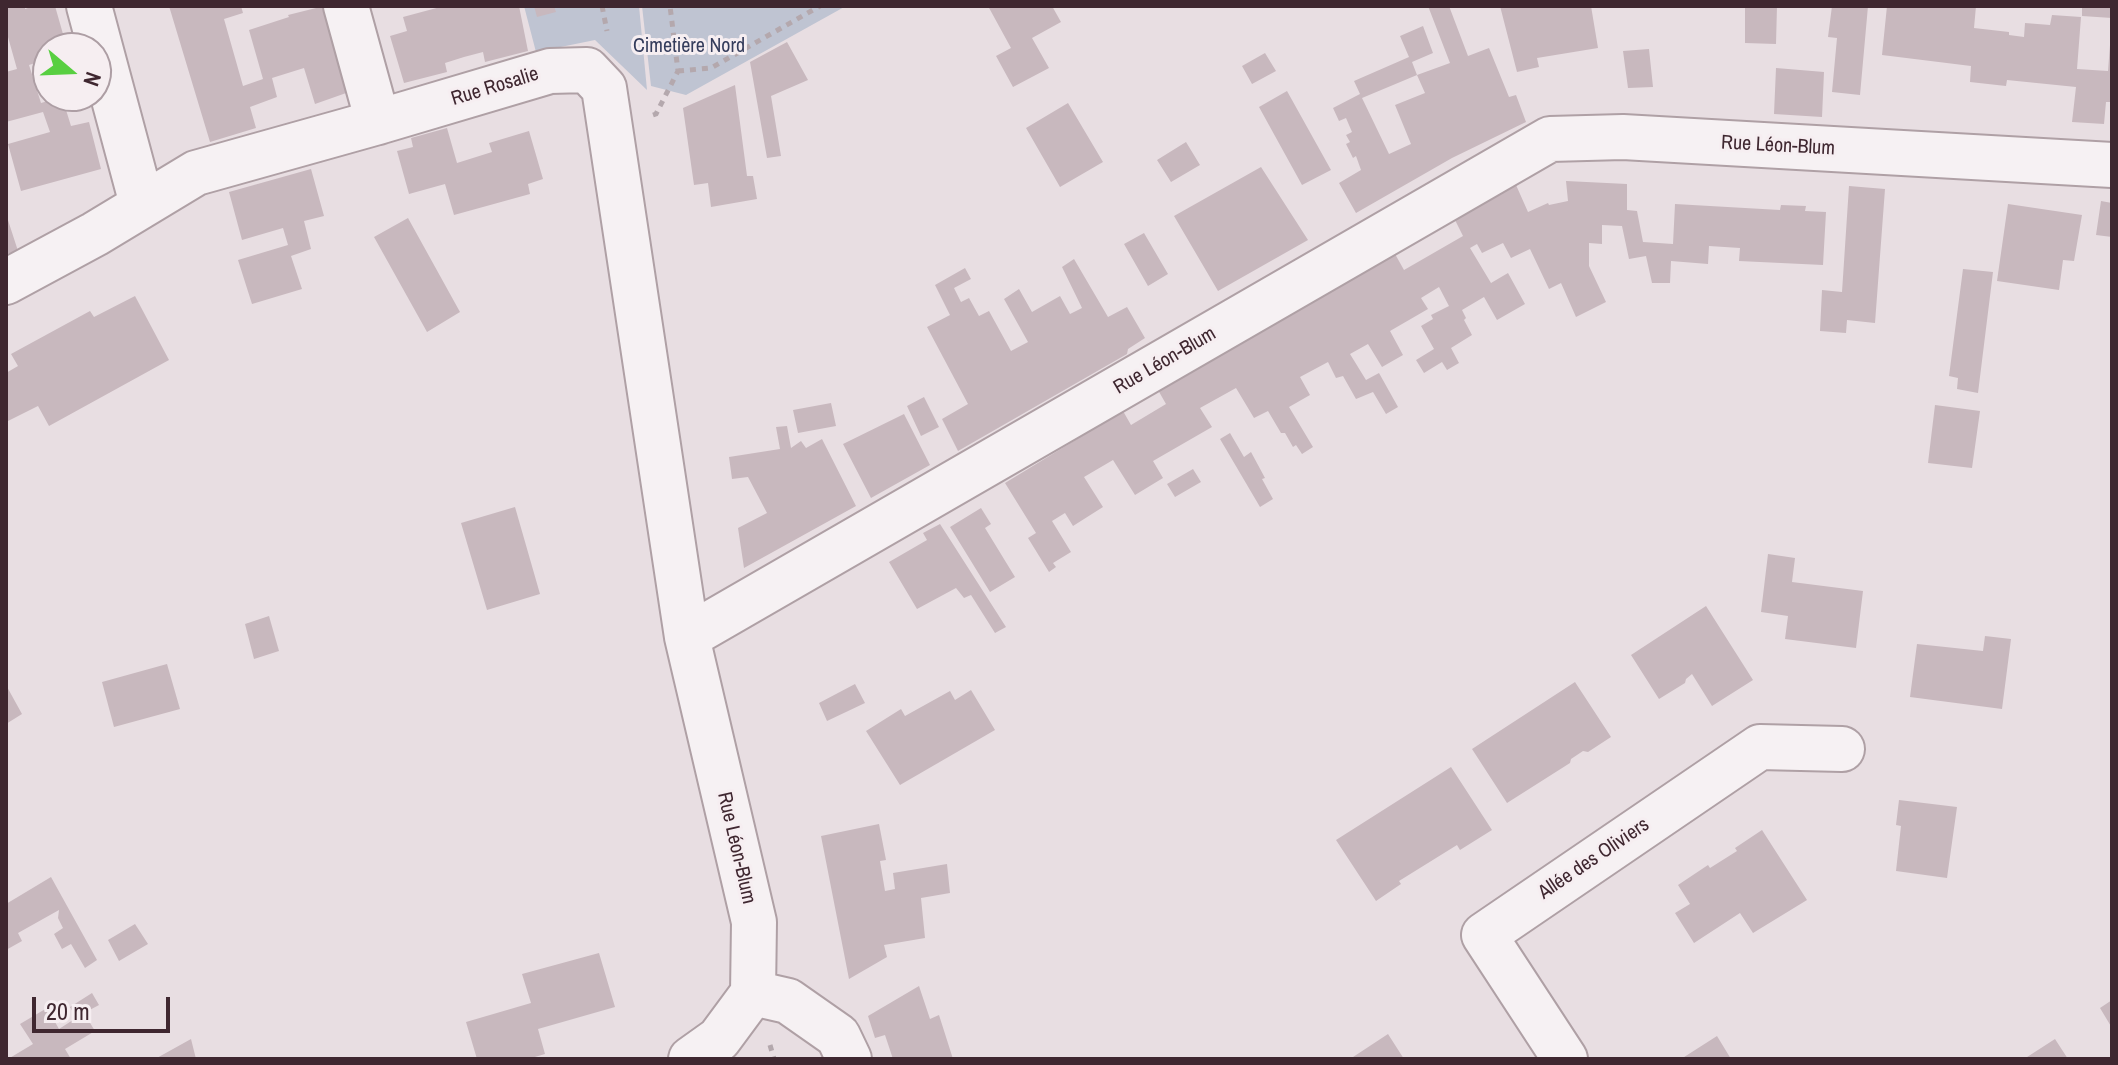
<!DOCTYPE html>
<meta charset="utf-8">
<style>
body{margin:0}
#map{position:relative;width:2118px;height:1065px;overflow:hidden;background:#e8dee2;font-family:"Archivo Narrow",sans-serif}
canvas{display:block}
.frame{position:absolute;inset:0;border:8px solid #3f2730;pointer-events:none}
.north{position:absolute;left:32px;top:32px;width:80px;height:80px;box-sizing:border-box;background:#f6eef1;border:2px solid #ad9ea4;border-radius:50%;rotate:109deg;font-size:22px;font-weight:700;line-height:32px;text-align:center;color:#3f2730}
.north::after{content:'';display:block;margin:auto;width:28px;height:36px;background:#58cf41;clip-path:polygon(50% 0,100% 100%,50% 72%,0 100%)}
.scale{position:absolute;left:32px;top:997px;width:138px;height:36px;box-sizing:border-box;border:4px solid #3f2730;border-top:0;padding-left:10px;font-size:24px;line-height:28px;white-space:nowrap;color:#3f2730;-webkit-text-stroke:6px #f6eef1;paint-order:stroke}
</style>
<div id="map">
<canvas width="2118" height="1065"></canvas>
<div class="frame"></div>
<div class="north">N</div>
<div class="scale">20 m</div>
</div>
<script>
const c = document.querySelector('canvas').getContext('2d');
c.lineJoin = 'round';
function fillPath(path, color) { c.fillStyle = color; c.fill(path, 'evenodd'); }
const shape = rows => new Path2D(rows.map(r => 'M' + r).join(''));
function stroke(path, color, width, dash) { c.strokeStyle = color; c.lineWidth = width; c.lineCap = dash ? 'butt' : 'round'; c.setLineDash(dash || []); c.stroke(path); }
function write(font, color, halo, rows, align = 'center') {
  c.font = font + ' "Archivo Narrow",sans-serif'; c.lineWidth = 6; c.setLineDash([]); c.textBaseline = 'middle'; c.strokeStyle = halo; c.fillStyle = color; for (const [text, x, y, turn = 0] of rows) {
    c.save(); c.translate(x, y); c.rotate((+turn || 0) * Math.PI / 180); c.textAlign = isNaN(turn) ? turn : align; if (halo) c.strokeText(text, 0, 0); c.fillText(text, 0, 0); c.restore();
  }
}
const green = shape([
 [524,6,639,6,647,90,595,40,536,52],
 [642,6,846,6,686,95,651,86]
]);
const building = shape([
 [6,6,25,6,25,9,34,6,55,6,67,48,48,48,48,59,29,65,41,103,62,97,71,126,89,122,101,169,21,191,8,144,50,132,43,112,6,122,6,72,17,69,6,30],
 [169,6,241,6,243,13,224,19,243,86,263,79,249,30,289,17,288,15,324,6,349,92,315,104,304,68,272,78,277,97,250,107,256,128,210,142],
 [444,6,519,6,528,51,485,62,483,52,464,57,445,63,447,72,404,83,390,36,407,31,403,17],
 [534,6,554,6,556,12,537,17],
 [988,6,1052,6,1061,22,1032,38,1049,68,1013,87,996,56,1011,48],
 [1428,6,1449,6,1468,56,1489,48,1509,97,1516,95,1526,122,1452,158,1356,213,1339,183,1361,170,1356,156,1353,158,1346,144,1350,142,1346,135,1352,132,1346,118,1339,121,1333,108,1360,94,1354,81,1409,57,1400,36,1423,26,1433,53,1412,62,1417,75,1362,98,1389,154,1411,144,1395,105,1425,93,1417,75,1450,63],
 [1500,6,1531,6,1531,8,1591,6,1598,48,1537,58,1539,67,1517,72],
 [1745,6,1777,6,1776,44,1745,43],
 [1832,6,1868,6,1860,95,1832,92,1837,38,1828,37],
 [1887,6,1938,8,1938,6,1976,6,1974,28,2009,32,2009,35,2024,37,2025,23,2050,25,2052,15,2081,17,2077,69,2108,71,2110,45,2112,45,2112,102,2106,102,2104,124,2072,122,2076,87,2007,80,2006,86,1970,82,1971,66,1882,55],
 [2082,6,2112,6,2112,18,2082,16],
 [787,42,808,80,771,96,781,156,767,158,750,62],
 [1649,49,1653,87,1628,88,1623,51],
 [1265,53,1276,71,1252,84,1242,66],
 [1776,68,1824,72,1822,117,1774,114],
 [735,85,747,176,753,176,757,199,711,207,708,183,694,185,683,108],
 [1287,91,1331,170,1302,185,1259,107],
 [1068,103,1103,162,1060,187,1026,128],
 [447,128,457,163,492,152,489,143,529,131,543,179,528,184,530,194,454,215,445,184,409,194,397,151,413,147,411,138],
 [1186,142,1200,165,1171,182,1157,160],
 [1261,167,1308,240,1218,291,1174,216],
 [311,169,324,216,304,221,311,249,291,256,302,289,252,304,238,260,288,245,283,228,242,240,229,192],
 [1566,181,1627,184,1627,210,1637,211,1643,242,1673,244,1675,204,1780,210,1781,205,1806,206,1805,211,1826,212,1823,265,1739,261,1740,248,1709,246,1708,264,1671,261,1670,283,1652,283,1646,256,1629,259,1622,226,1602,225,1602,244,1589,243,1589,266,1606,302,1576,317,1561,283,1549,289,1530,249,1511,258,1503,243,1482,253,1477,244,1470,248,1491,283,1508,273,1525,304,1497,320,1484,297,1462,310,1466,318,1464,320,1472,335,1451,348,1459,363,1447,370,1442,362,1424,373,1416,360,1434,349,1421,326,1433,319,1431,315,1449,306,1439,287,1421,298,1428,309,1390,331,1403,355,1382,367,1368,344,1350,354,1366,380,1379,373,1398,407,1386,414,1373,392,1356,399,1343,376,1336,378,1328,362,1300,377,1310,395,1289,407,1313,447,1302,454,1296,445,1293,447,1285,433,1281,433,1268,411,1254,418,1236,388,1200,408,1212,427,1153,461,1163,478,1135,495,1113,460,1084,477,1103,507,1073,526,1065,513,1052,521,1071,552,1053,563,1056,567,1049,572,1028,538,1036,533,1005,483,1123,411,1131,425,1166,404,1158,390,1395,254,1404,270,1463,236,1455,220,1516,185,1528,212,1548,203,1549,205,1568,201],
 [1849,186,1885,189,1875,323,1847,320,1846,333,1820,331,1822,290,1842,292],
 [2101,201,2112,203,2112,237,2096,235],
 [2008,204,2082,215,2074,261,2063,260,2059,290,1997,281],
 [6,214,18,251,6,254],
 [408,218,460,312,427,332,374,237],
 [1144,233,1168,274,1148,286,1124,244],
 [1074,259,1108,317,1127,307,1145,338,1128,349,1127,354,958,451,942,419,968,404,927,327,950,315,935,285,965,268,971,279,954,288,961,302,969,298,979,316,989,311,1011,351,1028,342,1004,299,1019,289,1032,312,1060,296,1070,314,1082,308,1062,267],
 [1963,269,1993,272,1978,393,1957,389,1958,378,1949,376],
 [135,296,169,360,49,426,38,406,6,422,6,373,18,366,11,354,90,311,94,317],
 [924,397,939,427,921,436,907,406],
 [831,403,836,426,798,433,793,410],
 [1935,405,1980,411,1972,468,1928,463],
 [904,414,930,465,871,498,843,444],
 [787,426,791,448,801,441,806,448,822,439,856,506,744,568,738,528,767,513,748,477,732,479,729,457,780,449,776,427],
 [1230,433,1244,457,1251,452,1265,478,1262,479,1273,499,1260,507,1220,439],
 [1193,469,1201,482,1175,497,1167,484],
 [515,507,540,594,487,610,461,523],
 [981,508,991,524,985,528,1015,577,990,592,950,527],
 [940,524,1006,627,995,633,971,595,964,598,956,588,917,609,889,562,927,540,923,533],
 [1768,554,1795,558,1792,582,1863,591,1856,648,1785,639,1788,616,1761,612],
 [1706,606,1753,680,1712,706,1692,674,1686,679,1685,683,1659,699,1631,655],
 [269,616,279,651,254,659,245,624],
 [1985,636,2011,639,2002,709,1910,697,1917,644,1983,651],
 [167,664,180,709,114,727,102,682],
 [1575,682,1611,737,1588,752,1583,751,1571,759,1570,763,1507,803,1472,749],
 [855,684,865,703,827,721,819,703],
 [6,685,22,714,6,724],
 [971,690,995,730,900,785,866,731,901,709,905,716,950,691,955,700],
 [1451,767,1492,830,1460,850,1457,845,1399,881,1401,884,1376,901,1336,840],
 [1899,800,1957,807,1947,878,1896,871,1901,826,1896,825],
 [879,824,886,860,880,861,885,891,895,889,893,873,947,864,950,893,921,898,925,938,884,945,887,957,849,979,821,836],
 [1762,830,1807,900,1753,933,1740,913,1694,943,1675,913,1690,904,1678,885,1708,865,1710,868,1737,851,1735,848],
 [51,877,97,960,85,968,71,944,62,949,54,934,63,928,58,918,59,910,18,933,22,941,6,950,6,904],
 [135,924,148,944,119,961,108,940],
 [599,953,615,1007,538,1029,545,1054,528,1059,477,1059,466,1022,531,1003,522,974],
 [919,986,930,1019,939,1015,953,1059,893,1059,885,1035,875,1038,868,1016],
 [92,993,99,1005,84,1013,95,1031,65,1049,71,1059,8,1059,33,1044,20,1024,47,1008,59,1029,76,1018,70,1007],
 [2112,1000,2112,1028,2100,1008],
 [1388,1034,1404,1059,1350,1059],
 [1717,1036,1731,1059,1681,1059],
 [191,1039,196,1059,155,1059],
 [2055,1039,2068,1059,2024,1059]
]);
const path = shape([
 [602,6,607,31],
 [678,71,711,68,820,6],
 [653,115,656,114,678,71,670,6],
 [770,1045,774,1059]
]);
const minor = shape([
 [89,6,142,204],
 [346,6,378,122],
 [6,282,95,234,196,173,378,122,550,71,587,70,604,88,687,637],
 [753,993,788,1001,838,1036,849,1059],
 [691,1059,719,1039,753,993,754,922,687,637,1550,139,1623,137,2112,165],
 [1565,1059,1484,935,1760,747,1842,749]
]);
const parkNames = [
 ["Cimetière Nord",689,47]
];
const streetNames = [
 ["Rue Rosalie",495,87,-17],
 ["Rue Léon-Blum",1778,146,3],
 ["Rue Léon-Blum",1165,361,-30],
 ["Rue Léon-Blum",736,848,77],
 ["Allée des Oliviers",1594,859,-34]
];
fillPath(green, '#bfc4d2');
fillPath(building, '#c8b8be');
stroke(minor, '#afa0a5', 48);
stroke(path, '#b4a8ad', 5, [6, 6]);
stroke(minor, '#f6f1f3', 44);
write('20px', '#343c5b', '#f6eef1', parkNames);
write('20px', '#3f2730', '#f6eef1', streetNames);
</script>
